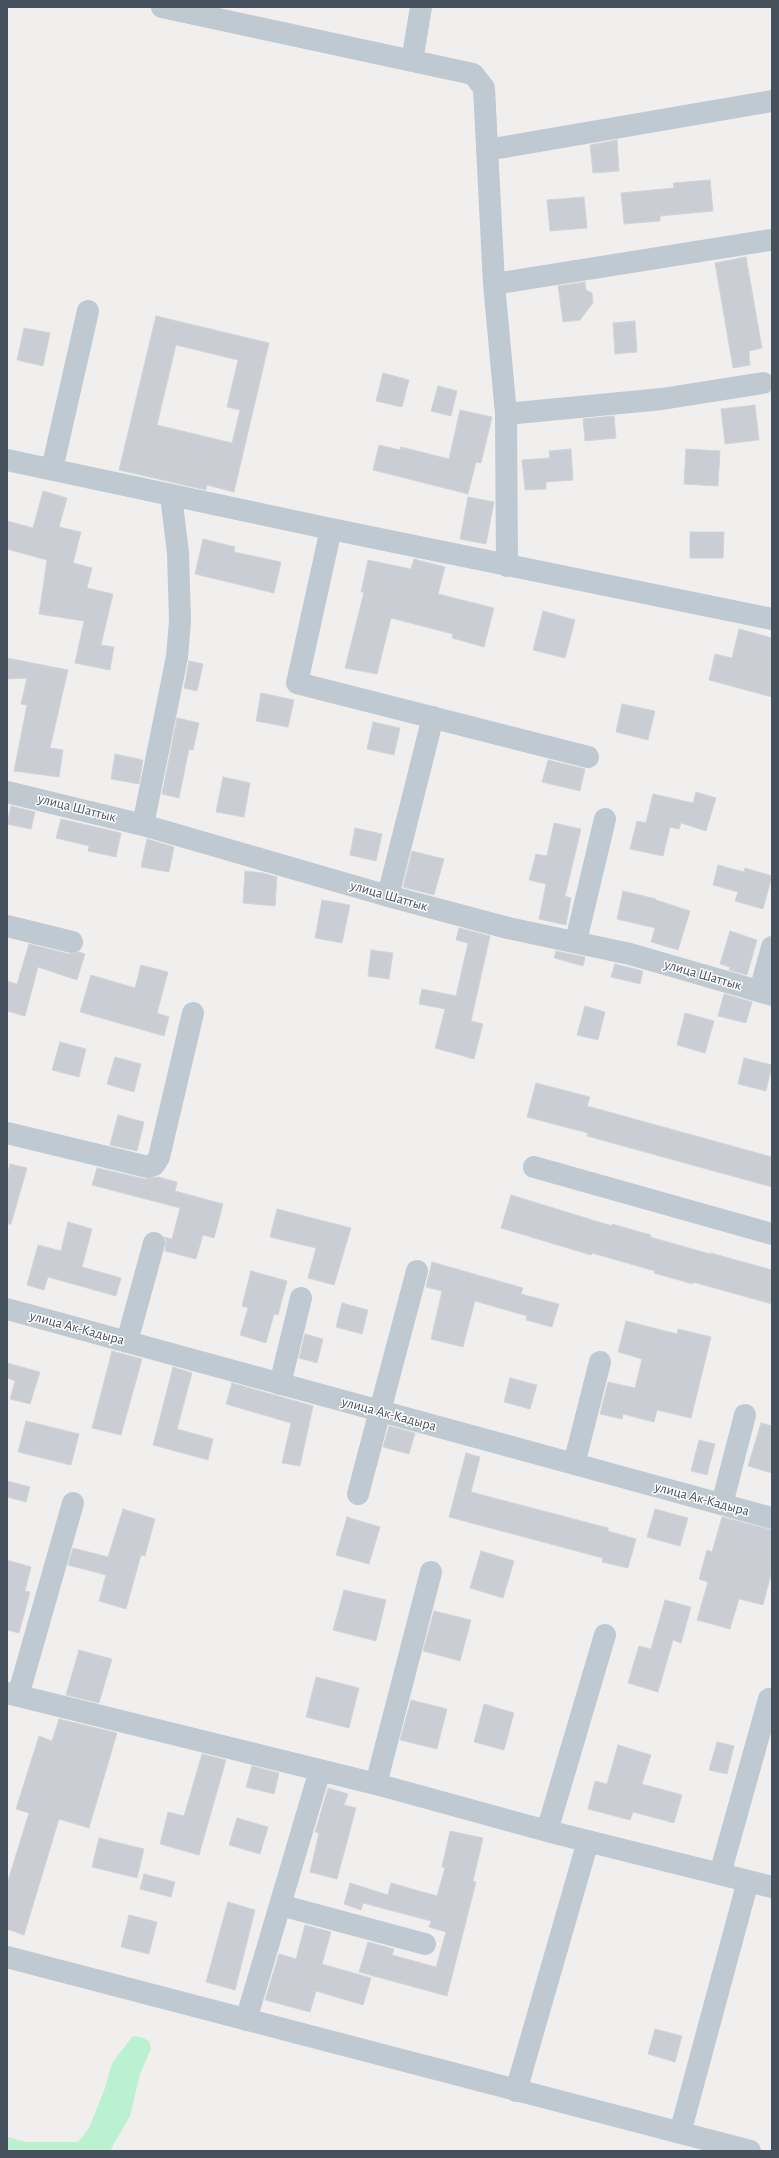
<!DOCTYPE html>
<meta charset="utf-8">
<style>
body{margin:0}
#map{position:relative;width:779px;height:2158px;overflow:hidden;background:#f1eeee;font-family:"Alegreya Sans",sans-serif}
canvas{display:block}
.frame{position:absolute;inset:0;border:8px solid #45515d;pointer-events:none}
</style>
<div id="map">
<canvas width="779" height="2158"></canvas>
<div class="frame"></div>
</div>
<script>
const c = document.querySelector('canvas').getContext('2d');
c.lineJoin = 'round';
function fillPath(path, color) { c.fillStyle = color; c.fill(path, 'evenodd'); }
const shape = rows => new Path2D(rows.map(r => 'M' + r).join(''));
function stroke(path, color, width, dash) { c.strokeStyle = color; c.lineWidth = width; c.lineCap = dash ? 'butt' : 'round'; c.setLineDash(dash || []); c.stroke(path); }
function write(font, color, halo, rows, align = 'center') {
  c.font = font + ' "Alegreya Sans",sans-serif'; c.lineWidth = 3; c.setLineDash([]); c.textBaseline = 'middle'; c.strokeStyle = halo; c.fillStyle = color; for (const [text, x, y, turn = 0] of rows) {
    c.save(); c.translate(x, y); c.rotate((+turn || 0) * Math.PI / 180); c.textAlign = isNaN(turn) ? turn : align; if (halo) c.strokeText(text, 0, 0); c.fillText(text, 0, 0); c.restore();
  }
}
const green = shape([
 [133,2036,141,2037,149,2041,151,2049,140,2074,130,2116,110,2151,7,2151,7,2137,26,2142,78,2142,89,2128,105,2088,112,2063]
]);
const building = shape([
 [617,140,619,171,593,173,590,145,617,140],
 [710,180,713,211,660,216,660,221,624,224,621,193,674,188,673,183,710,180],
 [584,197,587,228,550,231,547,200,584,197],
 [746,257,762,348,749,351,750,365,733,368,715,263,746,257],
 [585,282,586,290,592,293,593,303,580,320,563,322,558,286,585,282],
 [156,316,269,343,234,492,207,485,206,490,119,470,156,316],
 [176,345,238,360,227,407,240,410,232,443,157,425,176,345],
 [635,321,637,352,615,354,613,323,635,321],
 [24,328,50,333,43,366,17,360,24,328],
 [383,373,409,380,402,407,376,401,383,373],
 [438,386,457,391,451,416,431,411,438,386],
 [755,405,759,440,725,444,721,409,755,405],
 [460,410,492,417,481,463,476,462,468,494,373,470,379,445,400,450,401,447,449,459,460,410],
 [614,416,616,438,585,441,583,419,614,416],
 [571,449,573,480,546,482,546,489,525,490,522,460,550,458,549,451,571,449],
 [686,449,720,451,718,486,684,484,686,449],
 [43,491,67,498,59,527,81,532,73,563,92,568,87,588,113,594,101,645,114,647,110,670,75,663,84,621,39,614,47,560,7,549,7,521,33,528,43,491],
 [468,497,494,502,486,544,460,539,468,497],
 [690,532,724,532,723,558,690,558,690,532],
 [203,539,235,547,234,552,281,562,274,593,195,574,203,539],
 [414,559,445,567,438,594,494,608,484,647,452,638,453,634,391,618,377,674,345,668,364,592,361,592,368,560,411,569,414,559],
 [543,611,575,620,565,658,533,650,543,611],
 [739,629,772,638,772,697,709,680,715,654,732,658,739,629],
 [7,658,68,670,50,748,63,750,59,777,14,771,27,705,21,704,27,678,7,679,7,658],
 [189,661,203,664,197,691,184,688,189,661],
 [261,693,294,700,288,727,256,721,261,693],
 [622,704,655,711,648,740,616,732,622,704],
 [177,718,199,723,193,750,189,749,179,798,162,794,177,718],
 [373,722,400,728,394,755,367,749,373,722],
 [115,754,143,760,139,784,111,779,115,754],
 [548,760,585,769,580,791,542,782,548,760],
 [223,777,250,783,244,817,216,812,223,777],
 [696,792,716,798,706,831,681,823,679,829,670,827,663,856,630,849,637,821,646,823,653,794,693,803,696,792],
 [11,806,35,812,31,829,7,824,11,806],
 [61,819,121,833,116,857,88,851,89,846,56,838,61,819],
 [554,823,581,829,565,896,571,898,566,925,539,919,546,884,529,880,536,854,547,856,554,823],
 [355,828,382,834,376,861,350,855,355,828],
 [147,839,174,847,169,872,141,867,147,839],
 [412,851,444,859,434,895,403,887,412,851],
 [718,865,744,872,745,868,772,876,763,909,735,901,738,892,713,885,718,865],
 [245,871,263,873,277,877,275,906,243,903,245,871],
 [623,891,656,899,656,900,690,911,678,950,651,942,655,928,617,919,623,891],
 [322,900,350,905,342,943,315,938,322,900],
 [459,928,490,936,471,1021,483,1024,474,1059,435,1048,445,1009,419,1004,422,989,456,996,468,943,456,940,459,928],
 [730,931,757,940,747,975,729,970,730,967,720,964,730,931],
 [29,944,69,954,79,952,85,954,77,980,38,967,25,1016,7,1011,7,981,17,984,29,944],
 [371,950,393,953,389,979,368,976,371,950],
 [556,951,585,957,583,966,554,958,556,951],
 [615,964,643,971,640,984,611,977,615,964],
 [141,965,168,972,157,1013,169,1017,164,1036,80,1012,91,975,135,988,141,965],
 [724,994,752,1002,746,1023,718,1016,724,994],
 [585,1006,605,1012,598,1040,577,1035,585,1006],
 [685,1013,714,1021,705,1053,677,1045,685,1013],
 [60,1042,86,1049,79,1077,52,1070,60,1042],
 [115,1057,141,1064,134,1092,107,1084,115,1057],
 [744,1058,772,1065,766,1091,738,1084,744,1058],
 [536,1083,590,1097,587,1106,772,1157,772,1187,587,1136,588,1133,527,1117,536,1083],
 [118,1115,144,1122,137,1151,110,1145,118,1115],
 [10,1164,27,1168,11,1224,7,1224,7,1174,10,1164],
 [97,1168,145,1179,158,1177,177,1182,175,1191,223,1204,214,1238,203,1235,196,1259,165,1251,166,1240,164,1237,172,1239,180,1208,92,1185,97,1168],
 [511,1195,612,1226,612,1224,651,1235,650,1237,710,1254,711,1253,772,1270,772,1304,693,1282,693,1284,654,1273,655,1271,592,1253,591,1255,501,1228,511,1195],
 [277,1209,351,1228,334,1285,308,1278,316,1248,270,1237,277,1209],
 [68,1222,92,1229,82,1267,121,1278,116,1296,48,1277,44,1290,27,1285,38,1245,61,1251,68,1222],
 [432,1262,523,1288,521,1294,559,1304,552,1327,526,1320,527,1316,475,1301,463,1347,431,1339,442,1291,426,1287,432,1262],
 [251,1271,287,1281,278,1315,274,1314,266,1343,240,1335,248,1308,242,1306,251,1271],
 [342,1303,368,1310,362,1334,336,1327,342,1303],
 [626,1321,677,1334,678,1329,711,1337,691,1418,657,1410,654,1422,623,1414,622,1419,600,1414,608,1382,635,1388,642,1359,618,1352,626,1321],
 [305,1334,323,1339,317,1363,299,1358,305,1334],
 [112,1351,142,1359,121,1435,92,1428,112,1351],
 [7,1363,40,1372,30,1404,10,1399,15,1381,7,1378,7,1363],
 [173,1367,192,1373,177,1429,213,1439,208,1460,153,1445,173,1367],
 [510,1378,537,1385,530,1409,504,1402,510,1378],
 [232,1383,313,1406,300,1466,282,1463,291,1423,226,1404,232,1383],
 [26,1421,79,1434,71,1465,18,1452,26,1421],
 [761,1423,772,1426,772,1473,748,1466,761,1423],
 [389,1426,415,1433,409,1454,383,1447,389,1426],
 [699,1440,715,1444,707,1475,691,1471,699,1440],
 [466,1453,480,1457,471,1492,608,1528,608,1531,636,1539,628,1568,602,1562,603,1558,449,1517,466,1453],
 [7,1481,30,1487,26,1502,7,1497,7,1481],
 [123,1509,155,1519,145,1556,141,1555,126,1609,99,1601,106,1575,68,1565,73,1548,108,1557,123,1509],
 [655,1509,688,1518,680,1546,647,1537,655,1509],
 [347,1517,380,1527,369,1564,336,1555,347,1517],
 [722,1517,772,1530,772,1570,763,1605,739,1599,730,1629,697,1620,708,1582,699,1579,707,1550,712,1552,722,1517],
 [481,1551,514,1561,503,1598,470,1588,481,1551],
 [7,1560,31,1567,25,1591,30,1592,19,1633,7,1630,7,1560],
 [344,1590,386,1600,376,1641,333,1630,344,1590],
 [665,1600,691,1607,681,1643,673,1640,658,1692,628,1683,639,1646,651,1649,665,1600],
 [434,1611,471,1620,460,1661,423,1651,434,1611],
 [79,1650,112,1659,99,1703,66,1695,79,1650],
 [316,1677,359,1688,349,1728,306,1717,316,1677],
 [411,1700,447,1709,437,1749,400,1740,411,1700],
 [484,1704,514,1713,504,1750,474,1742,484,1704],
 [59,1719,117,1733,89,1828,59,1819,24,1935,7,1929,7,1884,29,1813,16,1809,39,1736,52,1741,59,1719],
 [717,1742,734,1746,727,1774,709,1770,717,1742],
 [618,1745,651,1755,642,1784,682,1795,674,1823,633,1812,630,1820,588,1809,595,1781,607,1784,618,1745],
 [202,1754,226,1760,199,1855,160,1844,168,1812,184,1816,202,1754],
 [252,1766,279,1773,274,1794,246,1787,252,1766],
 [328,1788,348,1794,344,1805,356,1808,337,1879,310,1872,319,1833,315,1832,328,1788],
 [237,1818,268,1827,260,1854,229,1845,237,1818],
 [450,1831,483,1838,473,1881,476,1882,447,1996,359,1972,368,1942,394,1949,392,1955,436,1967,446,1932,429,1927,431,1921,363,1903,361,1910,344,1904,350,1883,388,1895,391,1883,437,1896,445,1868,442,1867,450,1831],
 [99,1838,144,1849,137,1878,92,1867,99,1838],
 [144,1874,175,1882,171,1897,140,1889,144,1874],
 [228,1902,255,1910,235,1990,206,1982,228,1902],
 [129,1915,157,1922,149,1954,121,1947,129,1915],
 [305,1925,331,1932,322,1964,371,1978,363,2005,316,1991,310,2012,265,2000,279,1954,296,1959,305,1925],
 [655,2029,682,2036,675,2062,648,2054,655,2029]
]);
const minor = shape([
 [162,7,473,74,484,88,494,284,506,414,507,566],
 [412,61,421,7],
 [487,150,772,101],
 [494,284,770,240],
 [506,414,662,399,763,383],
 [7,460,331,529,772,619],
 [52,469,88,311],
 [331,529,297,683,588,757],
 [7,792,143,825,388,896,508,928,630,954,772,995],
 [143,825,177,657,180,621,178,553,171,496],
 [388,896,433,717],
 [7,926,72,942],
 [576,941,605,819],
 [760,991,772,947],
 [7,1133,148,1167,154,1165,159,1157,193,1013],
 [534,1167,772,1234],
 [7,1309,772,1518],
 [127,1342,154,1243],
 [280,1384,301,1298],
 [574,1464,600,1362],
 [358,1494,417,1271],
 [722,1504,745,1415],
 [7,1693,376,1784,547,1831,772,1887],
 [18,1696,73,1503],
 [376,1784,431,1572],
 [547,1831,605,1635],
 [720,1874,769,1699],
 [280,1905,425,1944],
 [7,1957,750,2151],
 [246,2020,320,1770],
 [516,2091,588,1841],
 [680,2133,748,1881]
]);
const streetNames = [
 ["улица Шаттык",77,808,14],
 ["улица Шаттык",389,896,16],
 ["улица Шаттык",703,975,16],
 ["улица Ак-Кадыра",77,1328,15],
 ["улица Ак-Кадыра",389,1414,15],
 ["улица Ак-Кадыра",702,1499,15]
];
fillPath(green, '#baf2d1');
fillPath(building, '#cacdd4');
stroke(building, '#d2d4db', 1);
stroke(minor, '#bec9d2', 22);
write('14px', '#45515d', '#fff', streetNames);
</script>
